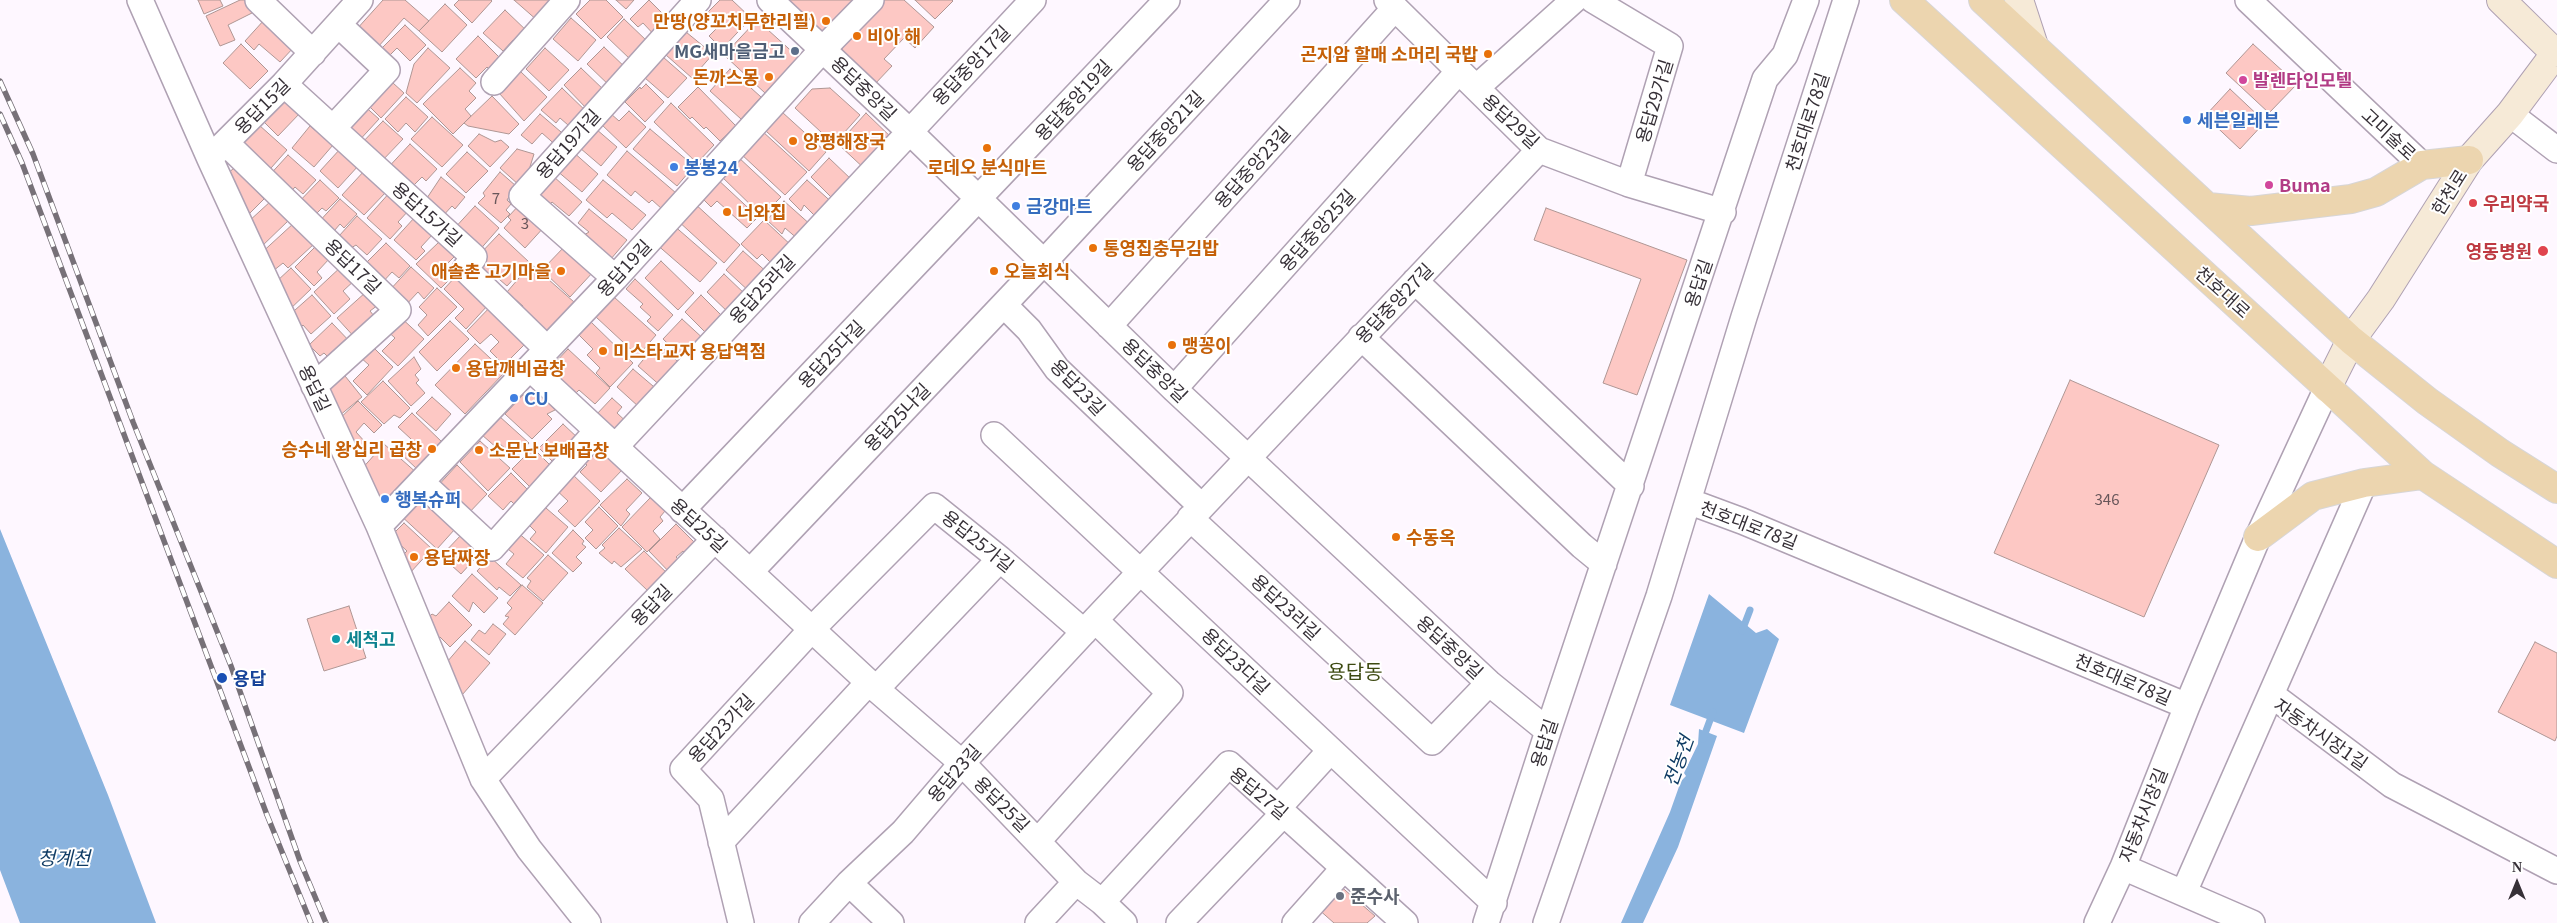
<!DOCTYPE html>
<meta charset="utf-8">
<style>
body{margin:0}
#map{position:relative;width:2557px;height:923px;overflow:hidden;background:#fef7ff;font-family:Georgia,serif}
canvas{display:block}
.north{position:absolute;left:2492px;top:858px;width:50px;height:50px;-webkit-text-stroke:4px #fff;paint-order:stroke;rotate:0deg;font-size:14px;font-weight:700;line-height:20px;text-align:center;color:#363037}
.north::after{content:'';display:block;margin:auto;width:18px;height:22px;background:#363037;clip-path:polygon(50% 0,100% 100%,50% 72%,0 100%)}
</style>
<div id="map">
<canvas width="2557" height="923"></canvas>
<div class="north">N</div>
</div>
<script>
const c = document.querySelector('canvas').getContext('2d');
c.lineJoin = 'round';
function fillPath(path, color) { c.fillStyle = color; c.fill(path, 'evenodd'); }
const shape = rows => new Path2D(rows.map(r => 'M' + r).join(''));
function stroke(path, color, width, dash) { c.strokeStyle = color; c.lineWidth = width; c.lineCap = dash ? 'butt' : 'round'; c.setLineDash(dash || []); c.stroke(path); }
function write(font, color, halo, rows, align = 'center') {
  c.font = font + ' Georgia,"Noto Sans KR",serif'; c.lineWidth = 4; c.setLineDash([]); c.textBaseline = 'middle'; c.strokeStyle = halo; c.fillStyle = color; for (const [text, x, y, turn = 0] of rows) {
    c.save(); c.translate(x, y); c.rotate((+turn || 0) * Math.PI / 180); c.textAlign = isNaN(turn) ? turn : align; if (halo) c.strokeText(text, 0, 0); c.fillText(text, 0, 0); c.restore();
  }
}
const water = shape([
 [0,529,108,795,156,923,20,923,0,870],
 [1709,594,1756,633,1767,629,1779,639,1744,733,1670,705],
 [1699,729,1717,736,1678,847,1643,923,1621,923,1670,812,1681,781,1686,776,1684,773,1698,744]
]);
const stream = shape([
 [1742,631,1750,610],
 [1703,739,1713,712]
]);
const building = shape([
 [198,0,220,0,223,6,204,14,198,0],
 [240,0,246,0,252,13,228,25,235,40,220,46,206,16,240,0],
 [383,0,405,0,429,21,419,31,404,18,377,48,356,30,383,0],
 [459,0,491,0,492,1,472,23,454,5,459,0],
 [514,0,557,0,538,21,514,0],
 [590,0,606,0,623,17,601,39,576,14,590,0],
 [616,0,634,0,626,9,616,0],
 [649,0,673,24,658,39,643,23,638,27,630,19,649,0],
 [720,0,732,0,751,18,722,49,709,36,721,24,708,12,720,0],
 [775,0,852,0,859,7,834,34,809,32,775,0],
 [877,0,904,0,934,27,915,48,904,38,884,59,892,66,873,86,840,57,847,33,877,0],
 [915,0,952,0,953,1,935,19,915,0],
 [445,4,467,25,442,52,419,31,445,4],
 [505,10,530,34,520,45,513,40,503,51,483,33,505,10],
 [571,18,596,40,578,61,553,39,571,18],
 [265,19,295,46,280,62,259,44,254,50,245,41,265,19],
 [624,19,648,42,631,60,607,37,624,19],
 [757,20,798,57,765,93,724,55,757,20],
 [405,25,426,45,410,61,397,48,387,58,379,51,405,25],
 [686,32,713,54,692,78,666,55,686,32],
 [478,36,506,64,495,75,487,67,476,78,456,59,478,36],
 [241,44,268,71,250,89,223,63,241,44],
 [2253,44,2297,84,2269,113,2226,73,2253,44],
 [604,47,630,72,613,89,587,64,604,47],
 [428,48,450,68,417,103,406,93,414,64,428,48],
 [545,48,569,70,549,91,526,69,545,48],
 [663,57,687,78,668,98,645,78,663,57],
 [460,68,476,83,469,91,476,98,465,109,471,116,453,134,423,104,460,68],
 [581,68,606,92,588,110,564,85,581,68],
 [730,69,761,97,741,119,710,91,730,69],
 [520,71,547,97,524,121,499,93,520,71],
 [393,83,404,93,381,118,366,103,382,86,387,89,393,83],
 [646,84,664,102,645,122,625,102,640,87,641,89,646,84],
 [698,87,736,126,720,141,706,127,704,129,692,117,690,119,678,107,698,87],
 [562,88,591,116,576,132,560,118,556,123,541,110,562,88],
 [830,88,860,115,834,144,795,108,812,89,830,88],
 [2230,89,2265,122,2240,149,2205,116,2230,89],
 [492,96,519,124,509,134,468,126,464,123,492,96],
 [285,97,301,112,278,136,262,120,285,97],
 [406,97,428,117,415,132,406,123,398,132,385,119,406,97],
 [671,103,714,145,697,163,654,122,671,103],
 [362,104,379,119,356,144,340,129,362,104],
 [629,111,646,127,626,148,600,123,610,113,619,121,629,111],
 [782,112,826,152,809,171,766,131,782,112],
 [866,113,895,141,867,171,838,144,866,113],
 [540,114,568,138,559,148,542,133,532,144,521,135,540,114],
 [432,117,463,145,442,167,411,139,432,117],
 [383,121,403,139,379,164,359,146,383,121],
 [259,125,287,150,271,168,256,155,239,147,259,125],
 [310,126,333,145,314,167,292,148,310,126],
 [596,129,617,147,601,166,580,148,596,129],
 [650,129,694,166,677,186,633,149,650,129],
 [762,131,807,172,785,195,740,153,762,131],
 [479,134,495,142,501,140,509,147,490,167,468,146,479,134],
 [410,144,437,169,426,181,422,177,410,189,384,172,410,144],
 [341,148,359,165,338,188,320,171,341,148],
 [517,149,534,154,529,170,519,185,500,168,517,149],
 [572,151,598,174,582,192,556,170,572,151],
 [627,151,676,193,662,209,652,200,649,203,635,191,631,196,607,175,627,151],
 [467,152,488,171,466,193,446,174,467,152],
 [288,155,316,180,303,194,295,187,286,197,266,179,288,155],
 [737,156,781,197,762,216,719,174,737,156],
 [829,158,853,181,834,200,811,177,829,158],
 [234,168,264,199,248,215,226,175,234,168],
 [365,170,387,191,364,215,342,195,365,170],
 [500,172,516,186,507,200,511,204,506,210,510,214,501,223,478,203,485,196,483,193,500,172],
 [553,176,582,202,569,216,552,202,544,211,532,200,553,176],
 [441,177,465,197,455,209,452,206,441,218,425,201,441,177],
 [715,177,758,217,747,228,717,201,711,207,704,200,700,205,693,199,715,177],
 [320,180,339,198,326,211,322,208,309,221,294,207,320,180],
 [603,180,646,215,632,230,612,213,607,218,586,200,603,180],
 [807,180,836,206,821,222,804,205,801,211,789,199,807,180],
 [391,191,410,209,398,222,402,226,390,239,367,218,391,191],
 [340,199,357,214,344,228,340,224,329,237,316,225,340,199],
 [271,201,289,220,260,248,248,222,271,201],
 [784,201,812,226,799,240,785,228,782,234,767,220,784,201],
 [693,202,740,245,724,263,677,220,693,202],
 [521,203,545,226,525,248,504,228,511,220,508,217,521,203],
 [475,206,499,228,477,253,452,231,475,206],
 [1546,208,1687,260,1637,395,1603,383,1641,279,1534,240,1546,208],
 [589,209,627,240,605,266,584,235,589,232,578,223,589,209],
 [357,216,382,239,367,255,356,245,351,248,339,236,357,216],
 [415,217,433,234,421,247,425,251,416,260,394,240,415,217],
 [764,220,793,247,772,264,762,254,757,259,741,244,764,220],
 [294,223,314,244,288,268,283,263,273,271,258,256,294,223],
 [672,224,717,263,700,282,655,243,672,224],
 [499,234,529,262,507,286,492,273,483,283,471,273,478,256,499,234],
 [439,242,454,257,443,268,448,273,444,277,448,281,441,288,416,264,439,242],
 [386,243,410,266,399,278,392,272,381,284,360,269,386,243],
 [317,245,330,258,317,272,322,278,314,286,295,267,317,245],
 [566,245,594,271,570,297,542,270,566,245],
 [743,251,769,274,751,293,726,270,743,251],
 [661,261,694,293,678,310,645,278,661,261],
 [531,264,574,302,541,339,519,311,523,306,507,292,531,264],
 [343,265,356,279,343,291,350,299,334,314,314,292,343,265],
 [411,267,434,288,424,299,418,292,404,307,388,292,411,267],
 [291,268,311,289,286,313,276,302,286,293,276,282,291,268],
 [724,274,747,296,730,314,707,292,724,274],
 [457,275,488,305,466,329,455,318,464,309,444,289,457,275],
 [635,279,673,315,658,331,647,321,651,317,640,307,643,304,626,289,635,279],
 [437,288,457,307,428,336,418,325,427,315,419,307,437,288],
 [366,292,378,305,370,311,374,316,357,340,337,318,366,292],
 [312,295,331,316,311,334,303,325,297,331,286,318,312,295],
 [701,295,727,321,711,338,685,312,701,295],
 [614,297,656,335,638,356,596,317,614,297],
 [494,303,531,338,504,365,490,351,499,342,491,334,480,344,467,331,494,303],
 [398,315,424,339,398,366,382,351,395,338,385,329,398,315],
 [682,319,707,342,688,363,663,339,682,319],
 [450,321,469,339,437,371,419,352,450,321],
 [590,321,633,363,610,387,596,373,600,368,587,355,593,349,578,334,590,321],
 [332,323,354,346,330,359,324,353,320,356,309,345,332,323],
 [657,343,685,368,663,388,638,366,657,343],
 [475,344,505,372,465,414,435,385,475,344],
 [371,345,393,367,367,395,353,381,369,365,360,357,371,345],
 [568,349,610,388,595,404,579,390,572,397,555,382,552,366,568,349],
 [414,357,421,369,415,375,419,380,416,383,425,393,411,406,388,381,414,357],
 [633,369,660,392,639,407,617,387,633,369],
 [341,371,362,397,339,416,318,390,341,371],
 [2070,380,2219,445,2144,617,1994,553,2070,380],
 [383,381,410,408,400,418,394,415,384,424,361,402,383,381],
 [523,395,542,396,555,410,547,414,552,419,532,439,505,414,523,395],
 [432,397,451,414,436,431,416,413,432,397],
 [612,398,622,407,617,413,632,427,620,439,595,416,612,398],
 [358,401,382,425,374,433,364,423,356,432,366,443,351,458,334,424,358,401],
 [412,413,443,443,417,469,399,452,411,439,398,427,412,413],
 [499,416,529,443,516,458,500,444,497,448,482,435,499,416],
 [563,424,580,440,559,468,539,448,563,424],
 [480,441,510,468,488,491,460,462,480,441],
 [595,443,623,469,601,492,580,472,587,465,580,459,595,443],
 [384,444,418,474,378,519,360,471,384,444],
 [533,448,558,473,537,494,512,469,533,448],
 [457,465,487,494,465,517,435,489,457,465],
 [569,471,600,501,575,527,558,511,568,501,553,487,569,471],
 [511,473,536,498,519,509,511,501,503,510,488,496,511,473],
 [627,479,642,493,626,510,630,514,621,526,600,505,627,479],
 [422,489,455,529,437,549,399,514,422,489],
 [651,497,665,511,660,517,663,521,653,531,660,539,647,552,622,527,651,497],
 [539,502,568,527,546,553,530,539,536,532,528,524,539,502],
 [599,507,618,526,596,549,585,538,593,530,585,522,599,507],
 [404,523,432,549,409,574,396,562,407,551,391,536,404,523],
 [676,524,701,549,691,559,683,551,676,557,684,565,673,576,649,551,676,524],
 [619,528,642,549,621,567,614,561,612,564,599,553,605,548,602,545,619,528],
 [573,530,584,541,582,544,586,547,576,557,582,563,573,572,552,553,573,530],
 [516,531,544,555,523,578,506,564,514,554,508,549,516,531],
 [463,533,482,551,461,574,441,556,463,533],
 [644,551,669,575,648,591,625,569,644,551],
 [548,555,568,573,543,601,527,587,531,581,527,578,548,555],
 [490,557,521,585,510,596,499,587,497,590,477,571,490,557],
 [472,574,498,598,484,613,473,602,469,612,452,596,472,574],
 [522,585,543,603,515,635,503,624,509,617,505,616,512,608,507,603,522,585],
 [449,602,472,625,450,647,440,637,436,640,426,620,432,614,436,616,449,602],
 [349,606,366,658,324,671,307,619,349,606],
 [493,624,506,634,489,655,471,640,479,630,485,634,493,624],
 [465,641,490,663,462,695,447,662,465,641],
 [2535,642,2557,653,2557,736,2555,741,2498,712,2535,642],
 [1338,884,1375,916,1367,923,1334,923,1317,908,1338,884]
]);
const street = shape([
 [140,0,210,159,379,526,483,779,529,849,588,923],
 [258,0,313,53],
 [770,0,909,131,1174,389,1489,683,1548,731],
 [1387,0,1539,150,1629,184,1723,212],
 [1593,0,1670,46,1629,184],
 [2248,0,2422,165],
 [494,82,567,0],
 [284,84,474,257,465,269,547,349],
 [1476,88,1574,0],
 [2510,114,2557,150],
 [333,128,387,70,339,25],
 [226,143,398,310,314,386],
 [214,154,284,84,360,0],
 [615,278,522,196,698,0],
 [1415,281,1631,486],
 [1004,305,1029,330,1057,369,1201,506],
 [1109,326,1395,8],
 [1361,337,1582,546,1604,564],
 [530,368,876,689,962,763,1076,882,1102,902,1124,923],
 [1174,389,1459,71],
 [994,435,1494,903],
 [615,447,1033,0],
 [421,482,492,548,597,431],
 [1688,501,1742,521,2187,706,2258,537,2327,388],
 [682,510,1167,0],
 [1190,518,1432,742,1489,683],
 [379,526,615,278,823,49,871,0],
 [750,572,1044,262,1287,0],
 [876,689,1000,559],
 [2272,695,2392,785,2557,871],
 [483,779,715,539],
 [1278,808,1330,751],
 [1038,841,1170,693,1095,620],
 [721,842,869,682],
 [2123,867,2252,923],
 [849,883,891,923],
 [2184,892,2364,483],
 [1102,902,1229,764,1405,923],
 [741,923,711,799,683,769,812,629,934,506,1000,559,1084,632],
 [812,923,849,883,903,832,962,763,1095,620,1539,150],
 [1038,923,1076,882],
 [1179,923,1284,813],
 [1295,923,1344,868],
 [1486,923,1548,731,1765,79,1785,55,1806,0],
 [1546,923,1659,596,1744,317,1846,0],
 [2097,923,2123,867,2187,706]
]);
const secondary = shape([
 [2019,0,2034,46],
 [2501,0,2555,53],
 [2327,388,2351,340,2381,299,2469,160,2510,114,2557,51]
]);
const primary = shape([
 [1904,0,2423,475,2557,564],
 [1983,0,2351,340,2427,401,2500,453,2557,489],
 [2208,207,2251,211,2351,199,2376,192,2422,165,2469,160],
 [2258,537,2313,496,2364,483,2423,475]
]);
const rail = shape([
 [0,81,33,154,133,422,231,666,300,861,326,923],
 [0,114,22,163,267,815,311,923]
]);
const markers = [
 [826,21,5,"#e8710a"],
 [857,36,5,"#e8710a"],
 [795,51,5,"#5c6f8a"],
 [1488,54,5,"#e8710a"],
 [769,77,5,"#e8710a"],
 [2243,80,5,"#d1479c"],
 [2187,120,5,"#3f7fe0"],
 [793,141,5,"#e8710a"],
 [987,148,5,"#e8710a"],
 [674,167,5,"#3f7fe0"],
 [2269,185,5,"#d1479c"],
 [2473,203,5,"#e0444e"],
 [1016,206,5,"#3f7fe0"],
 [727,212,5,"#e8710a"],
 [1093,248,5,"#e8710a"],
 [2543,251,6,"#e0444e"],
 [561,271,5,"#e8710a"],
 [994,271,5,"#e8710a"],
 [1172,345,5,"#e8710a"],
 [603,351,5,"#e8710a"],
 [456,368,5,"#e8710a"],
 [514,398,5,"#3f7fe0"],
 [432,449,5,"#e8710a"],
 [479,450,5,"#e8710a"],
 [385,499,5,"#3f7fe0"],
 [1396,537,5,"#e8710a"],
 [414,557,5,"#e8710a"],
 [336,639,5,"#0f9aa8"],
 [222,678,6,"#1a4fb4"],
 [1340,896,5,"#6b7280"]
];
const numberNames = [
 ["7",496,198],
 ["3",525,223],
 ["346",2107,499]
];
const foodNames = [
 ["만땅(양꼬치무한리필)",816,21,"right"],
 ["비아 해",867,36],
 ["곤지암 할매 소머리 국밥",1478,54,"right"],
 ["돈까스몽",759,77,"right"],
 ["양평해장국",803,141],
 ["로데오 분식마트",987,167,"center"],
 ["너와집",737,212],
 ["통영집충무김밥",1103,248],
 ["애솔촌 고기마을",551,271,"right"],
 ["오늘회식",1004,271],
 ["맹꽁이",1182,345],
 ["미스타교자 용답역점",613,351],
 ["용답깨비곱창",466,368],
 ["승수네 왕십리 곱창",422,449,"right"],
 ["소문난 보배곱창",489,450],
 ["수동옥",1406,537],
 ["용답짜장",424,557]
];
const serviceNames = [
 ["MG새마을금고",785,51]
];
const streetNames = [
 ["용답중앙17길",971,65,-46],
 ["용답중앙길",864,88,44],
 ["용답중앙19길",1073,100,-47],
 ["용답29가길",1654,101,-73],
 ["용답15길",262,106,-45],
 ["용답29길",1511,121,43],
 ["천호대로78길",1807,122,-72],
 ["용답중앙21길",1165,131,-47],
 ["고미술로",2389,134,43],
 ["용답19가길",568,144,-48],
 ["용답중앙23길",1252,167,-48],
 ["한천로",2449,192,-58],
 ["용답15가길",427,214,42],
 ["용답중앙25길",1317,230,-48],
 ["용답17길",353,266,44],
 ["용답19길",624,268,-47],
 ["용답길",1698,283,-71],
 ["용답25라길",762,289,-47],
 ["천호대로",2223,292,42],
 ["용답중앙27길",1394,303,-46],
 ["용답25다길",831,354,-46],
 ["용답중앙길",1155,370,44],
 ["용답23길",1078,387,46],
 ["용답길",315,388,65],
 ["용답25나길",897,417,-46],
 ["용답25길",699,525,43],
 ["천호대로78길",1749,525,21],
 ["용답25가길",978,541,39],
 ["용답길",651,605,-46],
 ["용답23라길",1286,607,43],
 ["용답중앙길",1450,647,43],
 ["용답23다길",1236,661,44],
 ["천호대로78길",2123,679,23],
 ["용답23가길",721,728,-47],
 ["자동차시장1길",2321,734,35],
 ["용답길",1544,743,-72],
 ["용답23길",954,773,-49],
 ["용답27길",1259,793,40],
 ["용답25길",1002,804,45],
 ["자동차시장길",2143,815,-68]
];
const hotelNames = [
 ["발렌타인모텔",2253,80],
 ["Buma",2279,185]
];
const shopNames = [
 ["세븐일레븐",2197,120],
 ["봉봉24",684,167],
 ["금강마트",1026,206],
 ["CU",524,398],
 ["행복슈퍼",395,499]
];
const healthNames = [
 ["우리약국",2483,203],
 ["영동병원",2532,251,"right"]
];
const cultureNames = [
 ["세척고",346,639]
];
const transitNames = [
 ["용답",233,678]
];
const worshipNames = [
 ["준수사",1350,896]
];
const waterNames = [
 ["전농천",1678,761,-70],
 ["청계천",64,858]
];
const quarterNames = [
 ["용답동",1355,671]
];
fillPath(water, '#8ab3de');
stroke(stream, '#8ab3de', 7);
fillPath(building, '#fdc8c4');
stroke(building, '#af9694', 1);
stroke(street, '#afa1b3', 28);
stroke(secondary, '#afa1b3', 30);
stroke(primary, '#d7d6d7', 30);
stroke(street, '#fff', 25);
stroke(secondary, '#f6ead7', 28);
stroke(primary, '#ecd5af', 28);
stroke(rail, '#777178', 5.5);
stroke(rail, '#fff', 4, [11]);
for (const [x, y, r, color] of markers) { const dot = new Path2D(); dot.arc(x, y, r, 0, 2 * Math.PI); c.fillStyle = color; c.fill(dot); stroke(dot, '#fff', 2); }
write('15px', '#68565a', null, numberNames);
write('bold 18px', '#c56008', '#fff', foodNames, 'left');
write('bold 18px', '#4e5e75', '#fff', serviceNames, 'right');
write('18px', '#363037', '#fff', streetNames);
write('bold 18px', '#b23c85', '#fff', hotelNames, 'left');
write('bold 18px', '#366cbe', '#fff', shopNames, 'left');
write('bold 18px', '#be3a42', '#fff', healthNames, 'left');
write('bold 18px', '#0d838f', '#fff', cultureNames, 'left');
write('bold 18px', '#164399', '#fff', transitNames, 'left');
write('bold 18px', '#5b616d', '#fff', worshipNames, 'left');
write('italic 19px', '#0f3b64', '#fff', waterNames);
write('20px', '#3d4a11', '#fff', quarterNames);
</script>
